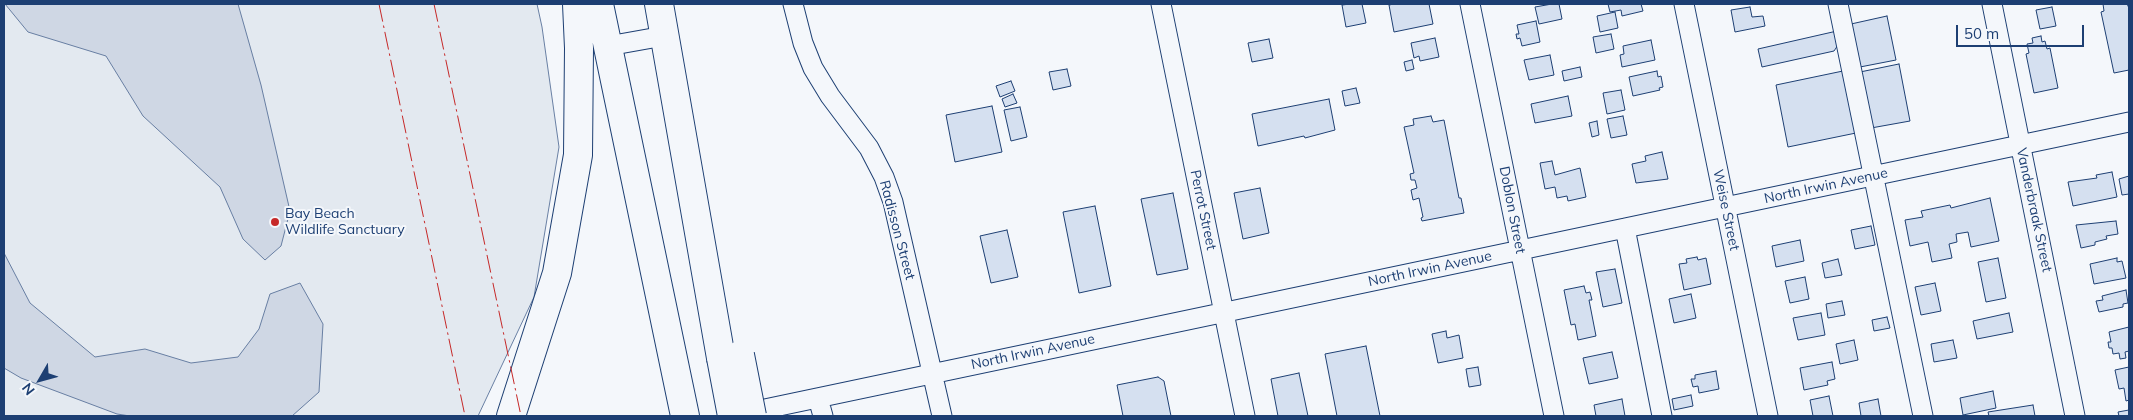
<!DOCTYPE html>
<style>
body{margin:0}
#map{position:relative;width:2133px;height:420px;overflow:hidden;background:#f4f7fb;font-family:Mulish,sans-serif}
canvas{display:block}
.frame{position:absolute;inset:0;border:5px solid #1d3f73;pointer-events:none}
.north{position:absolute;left:15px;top:355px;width:50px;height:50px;-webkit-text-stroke:4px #f4f7fb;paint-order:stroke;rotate:232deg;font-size:14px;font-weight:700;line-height:20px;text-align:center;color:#1d3f73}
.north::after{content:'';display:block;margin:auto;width:18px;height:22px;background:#1d3f73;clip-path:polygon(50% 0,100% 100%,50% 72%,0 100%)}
.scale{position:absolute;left:1956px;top:25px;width:128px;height:22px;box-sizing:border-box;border:2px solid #1d3f73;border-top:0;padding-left:6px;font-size:15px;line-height:18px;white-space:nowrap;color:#1d3f73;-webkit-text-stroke:4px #f4f7fb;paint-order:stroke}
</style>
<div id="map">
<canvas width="2133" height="420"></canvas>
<div class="frame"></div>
<div class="north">N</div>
<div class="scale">50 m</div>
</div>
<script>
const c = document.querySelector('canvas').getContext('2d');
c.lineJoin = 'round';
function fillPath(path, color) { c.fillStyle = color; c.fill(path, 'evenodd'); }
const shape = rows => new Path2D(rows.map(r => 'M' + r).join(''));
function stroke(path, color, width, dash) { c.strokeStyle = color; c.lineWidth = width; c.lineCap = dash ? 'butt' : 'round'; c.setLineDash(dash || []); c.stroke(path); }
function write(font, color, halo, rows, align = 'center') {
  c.font = font + ' Mulish,sans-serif'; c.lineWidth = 4; c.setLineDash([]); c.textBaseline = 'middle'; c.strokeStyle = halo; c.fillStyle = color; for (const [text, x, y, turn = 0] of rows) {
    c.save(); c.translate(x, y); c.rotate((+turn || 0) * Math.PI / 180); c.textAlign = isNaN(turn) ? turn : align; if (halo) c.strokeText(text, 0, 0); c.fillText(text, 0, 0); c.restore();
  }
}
const green = shape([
 [4,4,537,4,542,27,559,147,534,297,478,416,4,416,4,4]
]);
const water = shape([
 [5,4,238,4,261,85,290,211,281,246,265,260,243,239,220,187,143,116,106,56,28,32,5,4],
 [4,253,30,303,95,357,145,349,191,363,238,357,259,329,270,294,300,283,323,324,319,392,292,416,130,416,117,414,21,378,4,368,4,253]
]);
const building = shape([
 [1350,4,1362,4,1366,23,1346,27,1342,5,1350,4],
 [1394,4,1429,4,1433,24,1394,32,1389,5,1394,4],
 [1552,4,1559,4,1562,19,1539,24,1535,7,1552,4],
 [1608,4,1641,4,1643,11,1622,16,1621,10,1610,12,1608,4],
 [2103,4,2127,4,2129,8,2129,70,2114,73,2101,12,2104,11,2103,4],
 [1750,7,1752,17,1763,16,1765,26,1735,32,1731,10,1750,7],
 [2052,7,2056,26,2040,29,2036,10,2052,7],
 [1615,12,1618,28,1600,32,1597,16,1615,12],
 [1887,16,1896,60,1860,67,1851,24,1887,16],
 [1536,21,1540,42,1522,46,1520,38,1517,39,1516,34,1519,34,1517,25,1536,21],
 [1837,31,1840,42,1834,51,1762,67,1758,49,1837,31],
 [1611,34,1614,49,1596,53,1593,37,1611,34],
 [2041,36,2042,42,2045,41,2047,49,2050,48,2058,88,2034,93,2026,54,2029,53,2027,44,2033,43,2032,38,2041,36],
 [1435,38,1439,57,1420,61,1419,56,1414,58,1411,43,1435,38],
 [1269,39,1273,58,1252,62,1248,43,1269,39],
 [1651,40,1655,60,1622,67,1620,55,1624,54,1623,46,1651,40],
 [1550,55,1554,75,1529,80,1524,60,1550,55],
 [1412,60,1414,69,1406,71,1404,62,1412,60],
 [1899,64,1910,121,1871,128,1860,72,1899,64],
 [1580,67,1582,77,1564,81,1562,71,1580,67],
 [1067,69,1071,86,1053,90,1049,72,1067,69],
 [1657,71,1658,77,1661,76,1663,87,1659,88,1660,90,1633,96,1629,77,1657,71],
 [1843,71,1856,133,1788,147,1776,85,1843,71],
 [1011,81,1015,91,1000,97,996,86,1011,81],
 [1356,88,1360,103,1345,106,1342,91,1356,88],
 [1621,90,1625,110,1607,114,1603,93,1621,90],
 [1013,94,1017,103,1005,107,1002,99,1013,94],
 [1568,96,1572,116,1535,123,1531,104,1568,96],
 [1329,99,1335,130,1305,138,1304,136,1258,146,1252,114,1329,99],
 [992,106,1002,152,955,162,946,115,992,106],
 [1020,107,1027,137,1011,141,1004,110,1020,107],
 [1431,116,1433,122,1444,120,1459,198,1461,198,1464,213,1422,221,1421,218,1423,217,1419,198,1413,200,1411,190,1417,188,1415,180,1411,180,1410,174,1414,173,1404,127,1414,125,1413,119,1431,116],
 [1623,116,1627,135,1611,138,1607,119,1623,116],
 [1597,121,1599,135,1592,137,1589,123,1597,121],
 [1662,152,1668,179,1636,183,1632,164,1646,161,1645,156,1662,152],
 [1552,161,1555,175,1580,168,1586,197,1568,201,1567,196,1557,198,1555,187,1545,189,1540,163,1552,161],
 [2112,172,2117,197,2073,206,2068,182,2097,178,2096,175,2112,172],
 [2129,176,2129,194,2122,195,2119,179,2129,176],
 [1260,188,1269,233,1243,239,1234,193,1260,188],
 [1173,193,1188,269,1157,275,1141,199,1173,193],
 [1990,198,1999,241,1971,247,1968,232,1956,234,1957,242,1949,244,1952,258,1932,262,1928,242,1910,246,1905,220,1923,217,1921,211,1950,205,1951,208,1990,198],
 [1095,206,1111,286,1079,293,1063,212,1095,206],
 [2116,221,2118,234,2106,236,2107,239,2095,242,2095,245,2081,248,2076,225,2116,221],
 [1871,226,1875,245,1855,249,1851,230,1871,226],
 [1007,230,1018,277,991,283,980,236,1007,230],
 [1800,240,1804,261,1776,267,1772,246,1800,240],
 [1697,257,1698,260,1706,258,1711,284,1684,290,1679,264,1687,263,1686,259,1697,257],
 [1998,258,2006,298,1986,302,1978,262,1998,258],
 [2117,258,2117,262,2122,261,2126,278,2094,284,2090,264,2117,258],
 [1838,259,1842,275,1825,278,1822,263,1838,259],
 [1615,269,1622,303,1603,307,1596,272,1615,269],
 [1805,277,1809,299,1790,303,1785,281,1805,277],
 [1935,283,1941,311,1921,315,1915,287,1935,283],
 [1584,286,1586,293,1590,292,1592,300,1589,300,1596,336,1578,340,1575,324,1571,325,1564,290,1584,286],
 [2126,290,2128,303,2123,304,2123,307,2099,312,2096,301,2103,300,2102,296,2126,290],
 [1691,294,1696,318,1674,323,1669,299,1691,294],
 [1842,301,1845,315,1828,318,1826,304,1842,301],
 [1821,313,1825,335,1798,340,1793,318,1821,313],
 [2009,313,2013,332,1977,339,1973,321,2009,313],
 [1887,317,1890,328,1874,331,1872,320,1887,317],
 [2129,327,2129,351,2125,352,2126,358,2120,359,2119,353,2113,354,2112,348,2109,348,2108,342,2111,342,2109,332,2129,327],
 [1446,331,1447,338,1459,335,1463,358,1438,363,1432,334,1446,331],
 [1854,340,1858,360,1840,364,1836,344,1854,340],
 [1953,340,1957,358,1934,362,1931,344,1953,340],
 [1366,346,1380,416,1337,416,1325,354,1366,346],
 [1612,352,1618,378,1589,384,1583,358,1612,352],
 [1832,362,1835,379,1827,381,1828,385,1804,390,1800,368,1832,362],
 [1478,367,1481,385,1469,387,1466,369,1478,367],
 [2129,367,2129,400,2126,401,2124,388,2119,389,2115,370,2129,367],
 [1716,371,1719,389,1699,393,1698,386,1693,387,1691,379,1695,379,1695,375,1716,371],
 [1299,373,1308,416,1278,416,1271,379,1299,373],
 [1158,377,1164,381,1171,416,1123,416,1117,385,1158,377],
 [1993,391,1996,408,1963,415,1960,398,1993,391],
 [1691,395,1693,406,1674,410,1672,399,1691,395],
 [1829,396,1833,416,1813,416,1810,400,1829,396],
 [1622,399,1625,416,1596,416,1594,405,1622,399],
 [1878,399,1881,416,1861,416,1859,403,1878,399],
 [2033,405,2035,416,1989,416,1988,412,2033,405],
 [2129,410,2129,416,2119,416,2118,412,2129,410]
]);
const minor = shape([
 [793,4,803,43,813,68,830,96,869,148,884,177,893,202,942,416],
 [1161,4,1245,416],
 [1470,4,1554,416],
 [1684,4,1768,416],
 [1838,4,1923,416],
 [1992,4,2075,416],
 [608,46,664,36],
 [1625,228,1662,416],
 [818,398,823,416],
 [741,414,2129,122]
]);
const highway = shape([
 [599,4,685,416],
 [659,4,721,358],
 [511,416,557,273,578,155,579,48,577,4]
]);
const highwayBridge = shape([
 [740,355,752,416],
 [721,358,732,416]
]);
const power = shape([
 [379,4,465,416],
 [434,4,521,416]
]);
const markers = [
 [275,222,5,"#c62828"]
];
const streetNames = [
 ["North Irwin Avenue",1826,186,-12],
 ["Perrot Street",1203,210,78],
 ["Doblon Street",1512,210,79],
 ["Weise Street",1726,210,78],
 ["Vanderbraak Street",2034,210,78],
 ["Radisson Street",897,230,75],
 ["North Irwin Avenue",1430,269,-12],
 ["North Irwin Avenue",1033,352,-12]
];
const poiNames = [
 ["Bay Beach",285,214],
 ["Wildlife Sanctuary",285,230]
];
fillPath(green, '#e3e9f0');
stroke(green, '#687fa3', 1);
fillPath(water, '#cfd7e4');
stroke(water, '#687fa3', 1);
fillPath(building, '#d5e0f0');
stroke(building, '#1d3f73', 1);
stroke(minor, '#1d3f73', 21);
stroke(highway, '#1d3f73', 30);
stroke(minor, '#f4f7fb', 19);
stroke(highway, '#f4f7fb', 28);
stroke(highwayBridge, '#1d3f73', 30, []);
stroke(highwayBridge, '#f4f7fb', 28);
stroke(power, '#c62828', 1, [18, 4, 2.5, 4]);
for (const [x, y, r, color] of markers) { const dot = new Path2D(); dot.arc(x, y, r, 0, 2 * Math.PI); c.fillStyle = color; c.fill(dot); stroke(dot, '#f4f7fb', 2); }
write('14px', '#1d3f73', '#f4f7fb', streetNames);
write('14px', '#1d3f73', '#f4f7fb', poiNames, 'left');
</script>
